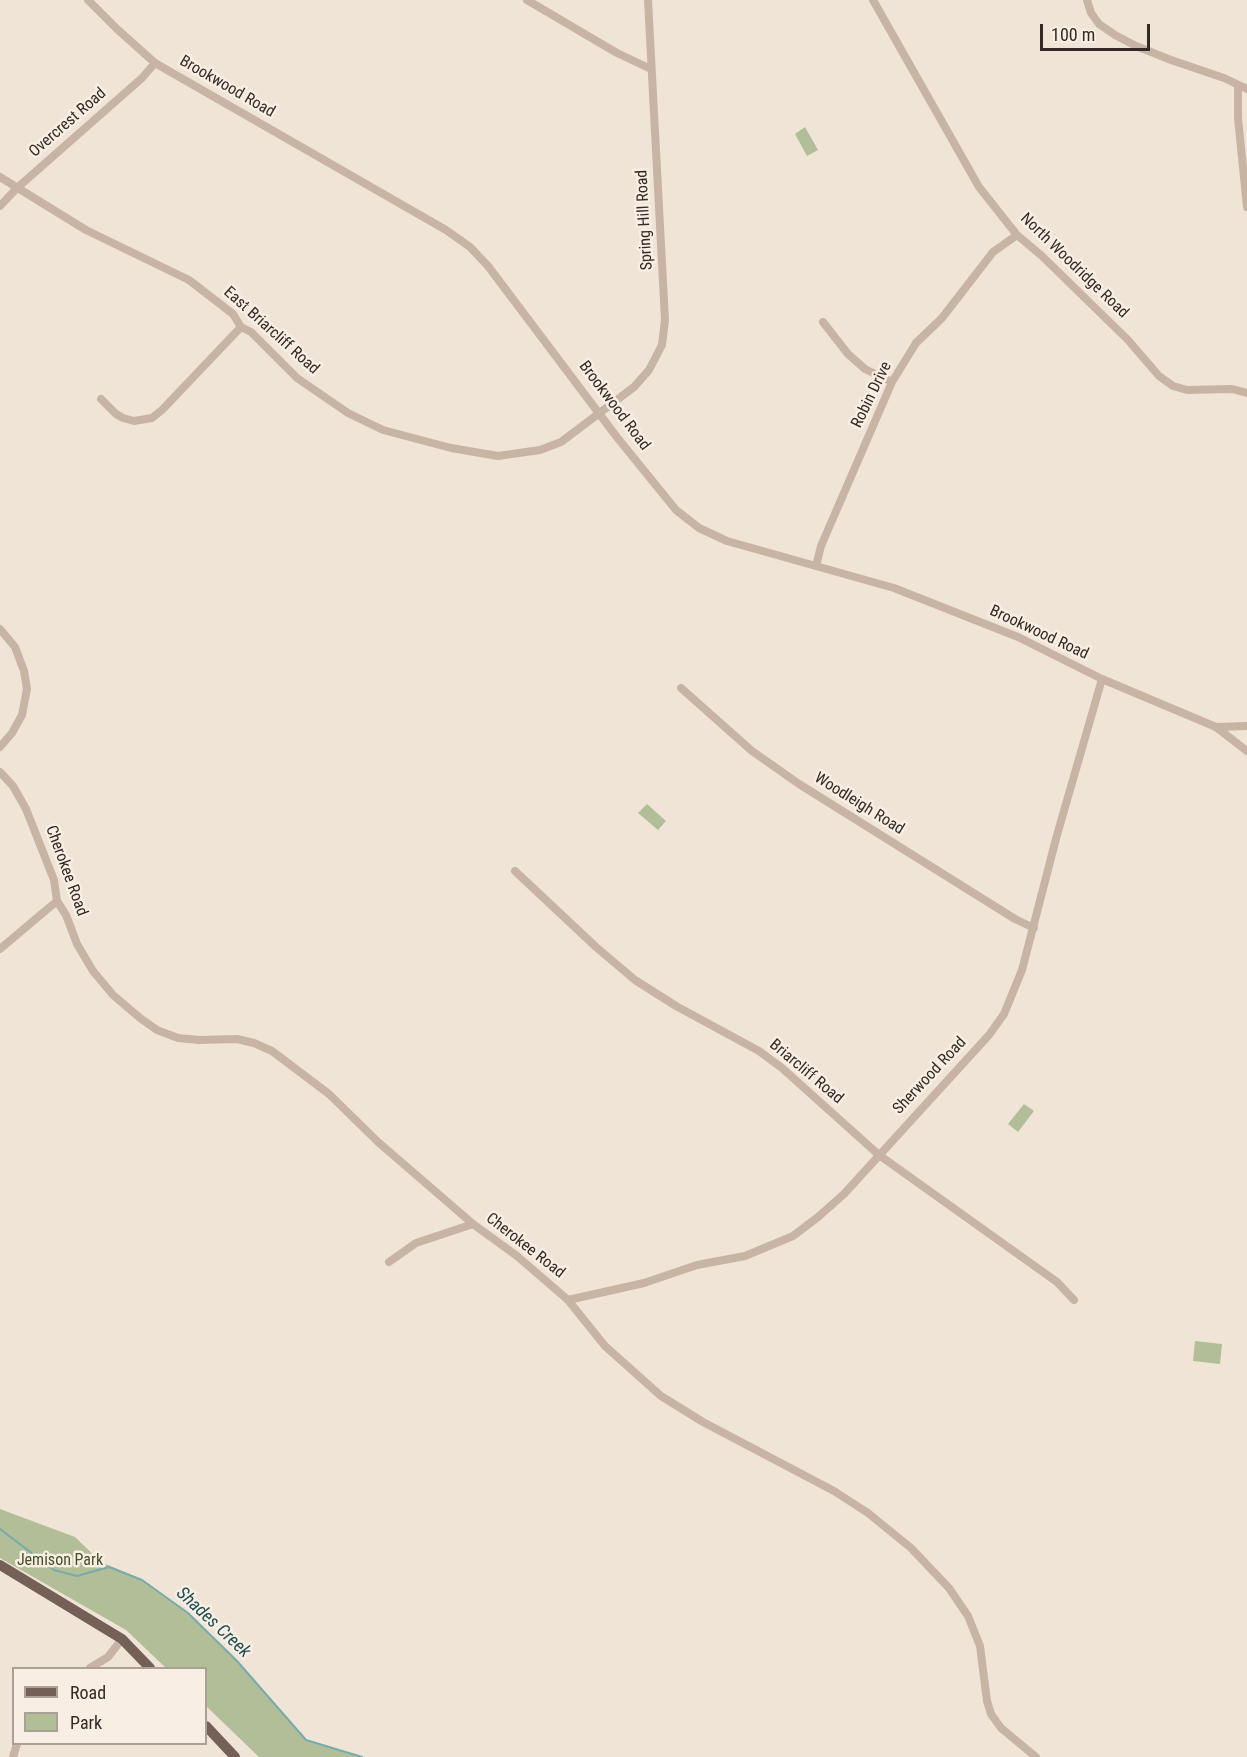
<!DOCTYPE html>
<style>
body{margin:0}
#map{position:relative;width:1247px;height:1757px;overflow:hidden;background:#f0e4d7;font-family:"Roboto Condensed",sans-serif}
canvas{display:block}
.legend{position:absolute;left:12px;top:1667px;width:195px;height:78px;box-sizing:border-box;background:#f8eee3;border:2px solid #a9a097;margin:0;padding:8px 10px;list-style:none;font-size:18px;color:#332a25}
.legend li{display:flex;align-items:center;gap:12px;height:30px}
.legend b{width:30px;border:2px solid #a9a097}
.scale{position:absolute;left:1040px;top:24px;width:110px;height:27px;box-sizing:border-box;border:3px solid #332a25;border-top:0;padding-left:8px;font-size:18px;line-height:21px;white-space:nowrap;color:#332a25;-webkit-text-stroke:4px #f8eee3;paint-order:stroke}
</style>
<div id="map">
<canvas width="1247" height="1757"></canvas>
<ul class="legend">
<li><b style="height:8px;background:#756057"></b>Road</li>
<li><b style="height:16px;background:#b2be98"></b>Park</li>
</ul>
<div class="scale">100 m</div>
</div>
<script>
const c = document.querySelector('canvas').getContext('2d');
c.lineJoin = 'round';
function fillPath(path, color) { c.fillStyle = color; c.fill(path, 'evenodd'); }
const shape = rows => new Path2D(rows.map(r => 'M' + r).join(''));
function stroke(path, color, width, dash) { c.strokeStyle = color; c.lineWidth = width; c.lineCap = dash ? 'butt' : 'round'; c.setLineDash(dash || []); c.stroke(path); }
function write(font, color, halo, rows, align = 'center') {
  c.font = font + ' "Roboto Condensed",sans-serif'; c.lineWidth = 5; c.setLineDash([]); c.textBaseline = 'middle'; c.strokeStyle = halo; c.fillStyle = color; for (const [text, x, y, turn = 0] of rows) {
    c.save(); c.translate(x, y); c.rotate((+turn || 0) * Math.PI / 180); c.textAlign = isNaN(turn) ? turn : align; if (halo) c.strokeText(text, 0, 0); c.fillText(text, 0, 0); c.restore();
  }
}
const green = shape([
 [805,127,818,150,807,156,795,134],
 [647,804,666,821,658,830,638,813],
 [1024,1104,1034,1111,1018,1132,1008,1124],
 [1195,1341,1222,1344,1220,1364,1193,1361],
 [0,1509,75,1537,101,1562,143,1580,188,1613,237,1661,306,1740,362,1757,259,1757,206,1706,206,1668,166,1668,126,1630,0,1558]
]);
const stream = shape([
 [0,1529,54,1570,77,1576,109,1567,142,1580,188,1613,237,1661,306,1740,362,1757]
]);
const minor = shape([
 [88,0,117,29,155,63,446,230,470,247,488,266,616,436,676,510,699,528,727,541,894,588,1018,637,1102,679,1216,727,1247,751],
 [527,0,617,53,651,69],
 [873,0,979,187,1017,235,1042,256,1128,340,1159,376,1173,386,1187,390,1232,389,1247,393],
 [1087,0,1091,13,1099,24,1115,35,1136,46,1171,60,1224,78,1247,89],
 [1238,86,1238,118,1247,207],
 [0,177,86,230,189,280,233,314,241,327,251,332,297,378,348,413,383,430,451,448,498,456,540,450,561,442,634,387,649,370,662,345,665,320,648,0],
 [0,206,17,188,142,78,155,63],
 [823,322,848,354,865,369,892,382],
 [101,399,116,414,123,418,134,421,152,418,162,410,241,327],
 [816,566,821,546,892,382,916,343,942,318,993,252,1017,235],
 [0,629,15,647,24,671,27,689,22,715,12,733,0,747],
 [681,688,752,751,799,784,1015,919,1034,928],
 [1216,727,1247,726],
 [0,772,13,786,26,809,54,880,57,901,66,915,77,944,93,971,113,995,140,1018,157,1030,178,1038,199,1040,237,1039,254,1043,272,1051,329,1094,378,1142,473,1224,517,1256,568,1300,605,1346,661,1396,703,1422,834,1491,868,1513,911,1548,949,1588,968,1616,980,1646,987,1701,991,1714,1001,1728,1036,1757],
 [515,871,596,947,635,980,676,1006,759,1051,782,1068,879,1155,1057,1282,1074,1300],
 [0,949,57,901],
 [389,1262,416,1243,473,1224],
 [568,1300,644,1283,697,1265,745,1256,793,1236,818,1217,844,1194,989,1035,1004,1014,1022,970,1057,835,1102,679],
 [90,1668,108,1657,122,1639],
 [13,1757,17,1744]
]);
const major = shape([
 [0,1565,122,1639,150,1668],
 [206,1726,235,1757]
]);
const streetNames = [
 ["Brookwood Road",227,87,30],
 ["Overcrest Road",68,123,-41],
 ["Spring Hill Road",645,220,-93],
 ["North Woodridge Road",1074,266,44],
 ["East Briarcliff Road",271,331,42],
 ["Robin Drive",872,395,-64],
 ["Brookwood Road",614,406,53],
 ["Brookwood Road",1039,633,25],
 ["Woodleigh Road",859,804,32],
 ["Cherokee Road",66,871,70],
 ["Briarcliff Road",806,1072,40],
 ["Sherwood Road",930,1076,-47],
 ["Cherokee Road",525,1246,38]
];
const parkNames = [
 ["Jemison Park",60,1561]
];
const waterNames = [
 ["Shades Creek",213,1623,43]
];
fillPath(green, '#b2be98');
stroke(stream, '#77abac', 2);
stroke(minor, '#c8b4a4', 8);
stroke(major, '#756057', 10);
write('16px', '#332a25', '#f8eee3', streetNames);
write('16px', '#43512a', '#f8eee3', parkNames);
write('italic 18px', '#1c5053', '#f8eee3', waterNames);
</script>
